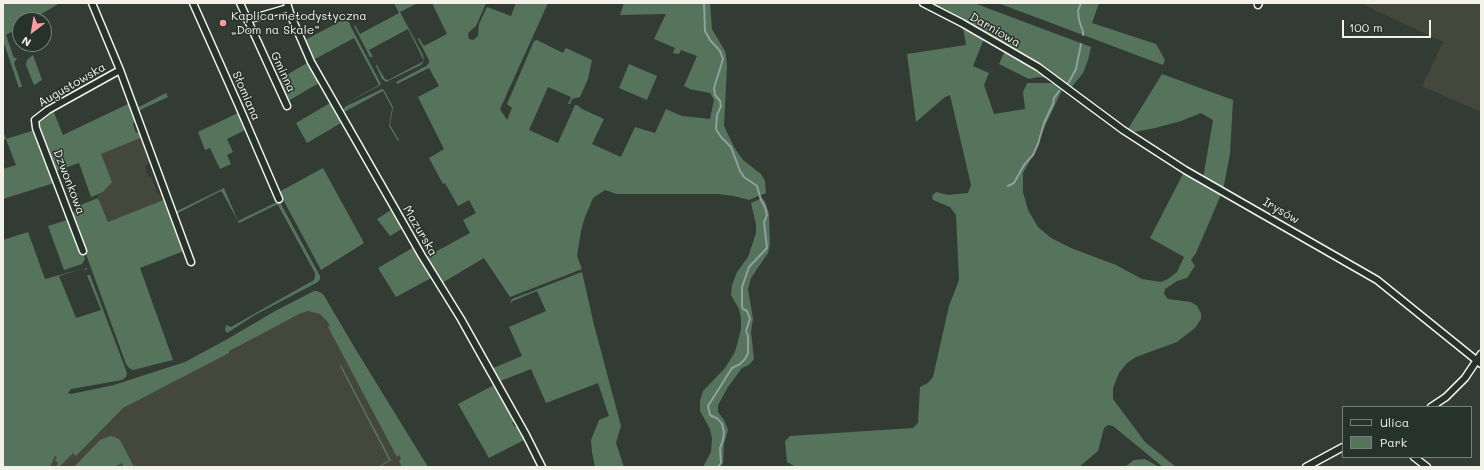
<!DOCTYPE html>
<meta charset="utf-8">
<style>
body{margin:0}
#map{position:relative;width:1484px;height:470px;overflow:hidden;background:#333c34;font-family:Mali,sans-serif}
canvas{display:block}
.frame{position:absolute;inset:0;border:4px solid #f4f1e8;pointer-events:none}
.legend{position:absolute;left:1342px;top:406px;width:130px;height:52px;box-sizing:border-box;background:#26332d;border:1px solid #787f78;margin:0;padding:5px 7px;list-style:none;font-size:12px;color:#f4f1e8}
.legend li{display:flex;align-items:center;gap:8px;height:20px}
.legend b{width:20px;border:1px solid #787f78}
.north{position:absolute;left:12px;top:12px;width:40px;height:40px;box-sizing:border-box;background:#26332d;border:1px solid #787f78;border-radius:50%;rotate:211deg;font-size:11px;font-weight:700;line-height:16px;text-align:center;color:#f4f1e8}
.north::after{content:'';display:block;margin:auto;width:14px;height:18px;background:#ff9aa2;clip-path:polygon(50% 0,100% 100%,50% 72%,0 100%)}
.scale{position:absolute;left:1342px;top:20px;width:89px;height:18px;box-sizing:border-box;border:2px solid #f4f1e8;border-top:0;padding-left:5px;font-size:12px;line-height:14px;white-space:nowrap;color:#f4f1e8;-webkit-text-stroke:3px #26332d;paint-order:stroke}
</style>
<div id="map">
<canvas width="1484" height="470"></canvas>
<div class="frame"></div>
<ul class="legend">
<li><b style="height:5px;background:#26332d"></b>Ulica</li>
<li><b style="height:11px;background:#56745c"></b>Park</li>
</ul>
<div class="north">N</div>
<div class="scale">100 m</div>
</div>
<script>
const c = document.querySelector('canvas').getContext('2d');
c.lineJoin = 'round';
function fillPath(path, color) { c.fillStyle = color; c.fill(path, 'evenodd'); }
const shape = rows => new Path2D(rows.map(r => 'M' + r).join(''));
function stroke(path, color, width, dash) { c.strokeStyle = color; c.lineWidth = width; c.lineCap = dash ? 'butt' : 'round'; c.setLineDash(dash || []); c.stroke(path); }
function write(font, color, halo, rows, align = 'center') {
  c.font = font + ' Mali,sans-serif'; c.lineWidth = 3; c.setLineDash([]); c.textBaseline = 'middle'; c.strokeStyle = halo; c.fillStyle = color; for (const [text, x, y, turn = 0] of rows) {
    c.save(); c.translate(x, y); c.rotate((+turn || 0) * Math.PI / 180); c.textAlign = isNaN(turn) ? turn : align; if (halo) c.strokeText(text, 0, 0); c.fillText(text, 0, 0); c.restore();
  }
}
const built = shape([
 [1360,3,1481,3,1481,112,1422,86,1443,42],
 [143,137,151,160,149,164,146,165,146,171,149,177,151,176,158,195,163,193,166,199,108,222,97,195,103,192,101,154],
 [314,291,320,292,323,294,425,467,39,467,114,385,185,362]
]);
const green = shape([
 [3,3,60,3,31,20,20,20,20,27,6,35,14,58,17,58,14,63,22,86,19,88,3,40],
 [394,3,418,3,400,12,423,55,424,61,421,65,386,82,382,79,376,66,376,64,385,79,388,80,424,61,408,29,369,50,373,57,370,57,354,26,355,25,360,34,399,13],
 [432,3,486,3,476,26,469,32,468,35,469,39,473,40,478,36,479,24,487,7,511,16,516,3,548,3,500,109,507,120,512,108,507,104,534,41,537,40,563,53,566,48,592,60,588,79,580,97,572,99,570,104,568,104,571,97,548,87,529,130,558,143,575,105,577,105,582,109,604,119,592,144,621,157,635,127,655,133,666,109,682,116,710,119,714,100,710,93,690,89,684,86,697,56,681,50,679,54,673,53,675,48,654,39,666,14,620,15,624,3,710,3,712,29,725,51,726,56,727,66,724,126,734,147,743,160,761,174,765,181,766,193,749,200,734,196,718,194,617,194,605,190,593,198,585,217,581,231,577,256,582,269,510,297,484,258,442,283,449,294,448,294,421,248,426,257,470,233,463,220,476,213,469,200,458,206,445,183,443,184,429,158,444,149,418,97,439,86,429,68,397,84,396,82,426,66,429,63,429,60,418,39,419,38,424,46,447,34],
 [927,3,974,3,1091,47,1088,60,1083,73,1070,89,1056,76,1044,68],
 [998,3,1099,3,1092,23,1156,44,1165,60,1163,65],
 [286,11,306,56,304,57,285,12,251,22],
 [354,14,355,17,349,21,350,25,381,84,379,86,341,106,379,85,354,38,315,59,304,42,305,40],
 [963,27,984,39,973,66,989,73,984,85,994,114,1025,109,1023,92,1027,83,1051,83,1058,86,1062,90,1046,124,1033,155,1023,173,1023,192,1028,210,1038,227,1051,238,1071,248,1116,265,1142,279,1161,282,1168,279,1177,272,1184,257,1150,238,1185,170,1203,179,1213,120,1201,113,1181,121,1155,128,1134,132,1128,129,1162,74,1233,100,1230,154,1223,190,1196,253,1191,260,1195,266,1187,278,1177,281,1165,289,1164,294,1168,299,1191,302,1197,306,1201,313,1201,319,1195,328,1177,342,1136,357,1127,363,1119,373,1113,388,1113,399,1145,442,1176,467,1163,467,1113,426,1108,425,1104,428,1098,451,1079,467,796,467,787,462,785,441,790,436,913,428,918,423,920,387,928,383,933,377,949,306,959,280,956,215,950,207,933,200,932,196,936,192,948,195,968,193,971,185,950,95,945,97,916,122,907,54,966,45],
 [1005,51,1047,76,1046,78,1039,77,1029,79,999,64],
 [33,55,42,80,34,85,26,65,27,60],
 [306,61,308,61,328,97,327,99,319,83,288,101,278,80,307,63],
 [629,64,657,76,647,100,619,88],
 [382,89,384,90,393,107,390,125,399,140,398,141,389,126,392,108,383,91,344,112,350,123,348,124,342,111,346,106,353,103],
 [166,93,168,97,138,111,135,102,137,101,137,106,139,107],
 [130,103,136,120,133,124,136,133,141,132,143,137,101,154,112,182,103,192,91,197,79,163,56,171,59,179,57,178,38,124,40,118,53,110,63,135],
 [330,103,332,106,333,106,347,131,346,132,341,123,307,143,296,123],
 [238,112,240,112,242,119,241,122,243,126,246,127,247,133,245,130,227,139,233,152,227,155,231,164,220,169,210,148,205,150,198,132,238,113],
 [35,130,54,183,3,199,3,169,16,165,6,139,3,140,3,131,6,139],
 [323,168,364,243,321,270,279,192],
 [224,188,238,221,277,202,274,194,275,193,320,276,320,279,318,282,255,315,227,333,225,330,226,325,231,327,314,280,315,277,315,273,278,205,276,205,239,223,222,192,221,191,178,213,177,214,194,264,175,212],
 [98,198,108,222,166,199,184,251,140,268,173,360,133,370,129,368,126,364,71,213,74,212,78,206],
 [762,198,765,201,769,214,770,244,768,253,751,278,748,289,753,319,751,332,754,359,749,365,742,368,728,387,718,405,718,412,724,420,728,430,724,444,723,463,720,467,703,467,711,452,712,439,710,429,700,411,700,401,703,391,725,368,735,352,741,329,741,318,739,309,731,295,732,285,737,272,748,257,756,233,756,224,751,203],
 [391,210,403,228,390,236,377,219],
 [64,216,68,216,85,259,82,264,64,270,48,226,67,220],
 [28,232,45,279,85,268,87,268,86,271,85,268,59,276,76,318,101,310,87,275,90,275,127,373,126,377,122,380,71,389,68,393,71,394,114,385,185,362,226,340,275,311,314,291,317,291,323,294,356,350,428,467,402,467,399,461,401,459,399,455,397,457,328,327,330,326,327,321,320,314,308,311,299,314,269,330,229,351,229,353,123,408,76,456,73,453,59,467,56,467,58,463,55,460,57,457,55,456,50,467,3,467,3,240],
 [414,247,433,277,396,297,378,268],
 [582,272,594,325,621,426,616,443,624,467,595,467,592,452,591,440,599,420,609,416,598,383,546,403,531,369,498,382,491,369,522,356,509,327,546,311,537,291,513,301,510,303,512,299],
 [341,365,391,460,380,467,378,467,389,460,340,366],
 [492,381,515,420,512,423,515,427,518,425,529,444,527,445,524,440,489,458,458,404,494,385],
 [110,436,115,437,120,440,134,467,124,467,122,463,114,467,74,467,100,440],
 [1145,459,1159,467,1125,467,1134,460]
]);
const stream = shape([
 [704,3,705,31,710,40,720,51,723,59,714,88,715,95,720,101,721,106,717,115,716,129,721,137,731,147,740,171,744,177,757,186,761,200,765,207,767,215,764,222,767,248,749,267,742,287,742,306,743,309,747,311,750,319,746,331,748,336,748,353,745,359,740,364,732,368,708,406,710,415,718,419,722,424,724,432,723,440,720,448,721,463,718,467],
 [1081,3,1078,11,1079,20,1083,32,1083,35],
 [1066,85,1069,82,1076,69,1081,44],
 [1008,186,1014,183,1024,165,1033,155,1038,144,1044,123,1053,104,1054,98,1059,91]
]);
const minor = shape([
 [92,3,120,70,191,262],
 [193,3,238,104,279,199],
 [240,3,287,106],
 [287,3,291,16,311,62,422,256,461,319,526,435,542,467],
 [923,3,962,23,1038,67,1123,130,1185,170,1377,280,1481,364],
 [1258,5,1259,3],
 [247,20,288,8],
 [83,251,36,128,35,120,48,110,120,70],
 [1431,407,1446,397,1465,378,1481,354],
 [1414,457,1427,467],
 [1306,467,1343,447]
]);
const markers = [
 [223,23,4,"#ff9aa2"]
];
const poiNames = [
 ["Kaplica metodystyczna",231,16],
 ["„Dom na Skale”",231,30]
];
const streetNames = [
 ["Darniowa",995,30,30],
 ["Gminna",283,72,65],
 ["Augustowska",72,85,-30],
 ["Słomiana",246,96,66],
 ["Dzwonkowa",69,182,69],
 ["Irysów",1281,211,30],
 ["Mazurska",420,231,60]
];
fillPath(built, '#43473c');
fillPath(green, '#56745c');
stroke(stream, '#909fa1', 2);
stroke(minor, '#f4f1e8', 9);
stroke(minor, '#26332d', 6);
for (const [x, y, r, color] of markers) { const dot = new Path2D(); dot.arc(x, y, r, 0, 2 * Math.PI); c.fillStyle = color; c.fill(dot); stroke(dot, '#26332d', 1.5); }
write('12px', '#f4f1e8', '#26332d', poiNames, 'left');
write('12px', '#f4f1e8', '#26332d', streetNames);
</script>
